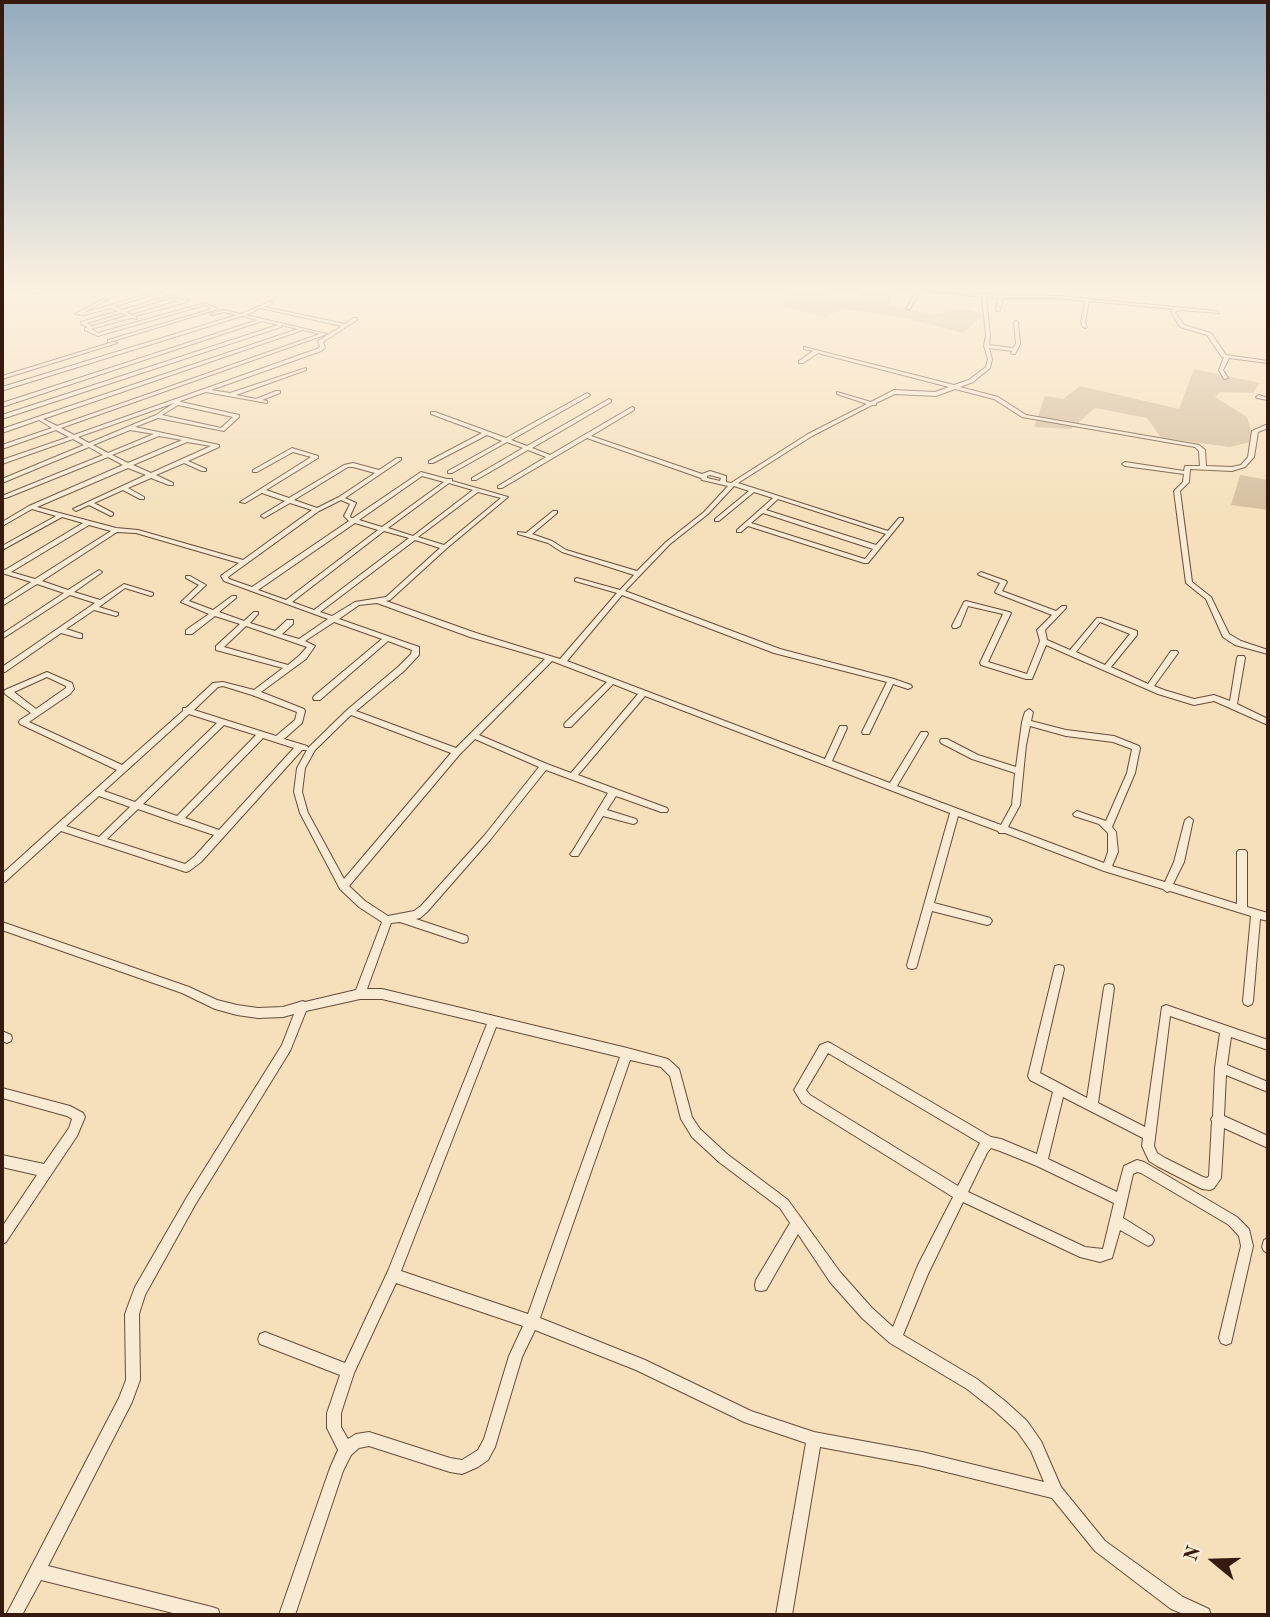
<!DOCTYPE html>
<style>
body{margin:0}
#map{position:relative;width:1270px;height:1617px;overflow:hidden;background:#f6e0bc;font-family:"Old Standard TT",serif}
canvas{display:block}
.frame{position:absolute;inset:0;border:4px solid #351a0d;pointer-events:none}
.north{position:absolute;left:1179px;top:1526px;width:70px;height:70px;-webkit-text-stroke:5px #f9ebd3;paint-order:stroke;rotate:289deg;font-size:19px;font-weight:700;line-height:28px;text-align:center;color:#351a0d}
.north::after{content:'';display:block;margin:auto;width:24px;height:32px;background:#351a0d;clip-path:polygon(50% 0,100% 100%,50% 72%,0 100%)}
</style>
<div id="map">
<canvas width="1270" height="1617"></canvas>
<div class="frame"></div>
<div class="north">N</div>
</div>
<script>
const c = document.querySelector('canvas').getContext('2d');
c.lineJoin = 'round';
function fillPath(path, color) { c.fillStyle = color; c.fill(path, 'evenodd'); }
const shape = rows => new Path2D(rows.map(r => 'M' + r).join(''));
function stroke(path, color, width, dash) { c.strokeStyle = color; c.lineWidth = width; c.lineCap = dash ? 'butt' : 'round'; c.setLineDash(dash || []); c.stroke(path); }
const green = shape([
 [786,291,831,291,831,296,857,298,862,291,872,291,892,294,888,305,935,315,962,308,984,314,963,333,901,317,844,309,825,317,783,307],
 [1194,369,1260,383,1253,393,1220,392,1215,397,1247,417,1254,441,1230,447,1161,438,1147,418,1095,408,1071,429,1034,427,1045,396,1063,399,1080,386,1179,409],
 [1240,475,1268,480,1268,510,1231,505]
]);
const minor = shape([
 [37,291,42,291,38,294,36,294,37,291],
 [158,291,165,291,115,306,122,310,172,295,182,300,187,299,189,300,184,303,135,316,137,319,131,318,91,329,98,333,205,303,218,309,110,342,108,342,108,340,212,309,205,305,98,336,85,330,85,328,88,327,81,324,81,322,118,311,111,308,84,315,75,314,105,298,108,299,83,313,158,291],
 [172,297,178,301,132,315,125,312,172,297],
 [121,313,127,316,92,326,87,323,121,313],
 [916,291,920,291,910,309,906,309,916,291],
 [924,291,972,295,984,294,999,295,1001,294,1003,295,1058,296,1217,311,1219,313,1179,310,1175,312,1184,325,1211,333,1226,355,1268,361,1268,363,1229,358,1223,370,1228,378,1224,379,1219,370,1224,357,1222,357,1207,335,1180,327,1171,312,1174,309,1089,301,1085,322,1087,327,1085,328,1083,327,1081,322,1085,301,1058,298,1003,298,1000,310,998,311,996,310,998,298,986,297,990,335,989,345,1013,348,1016,344,1014,322,1016,321,1018,322,1020,344,1015,354,1013,354,1011,353,1012,351,989,348,992,359,990,368,973,382,960,387,998,397,1026,415,1199,445,1205,450,1206,466,1232,467,1241,465,1248,457,1252,431,1268,424,1268,428,1258,432,1254,457,1245,467,1232,471,1190,469,1189,482,1180,491,1192,582,1211,597,1229,634,1241,641,1268,650,1268,654,1235,645,1223,637,1206,599,1186,583,1174,491,1183,482,1184,474,1125,466,1122,464,1125,462,1184,471,1185,466,1200,466,1199,451,1195,447,1022,417,994,399,955,389,936,396,895,394,876,403,876,405,872,405,812,436,738,483,888,531,899,518,903,518,903,520,868,563,864,563,748,526,741,532,737,532,737,530,773,498,754,492,719,521,715,521,715,519,749,491,734,486,708,514,670,544,625,591,780,649,894,679,911,685,912,687,908,689,893,684,869,734,863,734,862,732,887,682,774,653,622,595,567,661,825,759,840,726,846,726,847,728,832,761,890,783,921,732,927,732,928,734,897,786,1001,825,1012,805,1015,773,972,759,941,743,940,741,941,739,947,739,978,755,1016,767,1022,722,1025,712,1029,709,1033,712,1031,721,1066,730,1114,736,1139,746,1140,748,1135,773,1112,827,1116,832,1118,852,1112,866,1165,882,1174,862,1185,820,1189,817,1193,820,1184,862,1173,884,1237,904,1237,852,1239,850,1245,850,1247,852,1247,907,1268,913,1268,921,1260,919,1253,1001,1252,1004,1248,1006,1244,1004,1243,1001,1251,916,1170,891,1167,892,1163,889,1104,871,1005,833,999,833,998,831,958,816,934,903,987,917,990,918,992,921,990,924,987,925,932,911,917,965,916,968,912,969,908,968,907,965,950,813,645,696,578,775,667,808,668,810,667,812,661,812,616,796,607,810,636,819,637,821,636,823,633,824,603,816,578,856,572,856,570,854,572,852,608,793,546,770,490,840,427,912,420,918,416,919,467,936,468,939,467,942,463,943,400,922,391,923,367,989,382,989,627,1048,668,1059,679,1069,692,1117,700,1129,727,1154,788,1200,840,1272,872,1308,893,1327,918,1265,953,1197,802,1103,794,1090,820,1045,828,1042,832,1044,991,1137,1001,1139,1037,1154,1053,1092,1030,1080,1028,1076,1055,966,1059,965,1063,966,1064,969,1040,1073,1087,1098,1104,988,1105,985,1109,984,1113,985,1114,988,1098,1103,1145,1127,1162,1007,1166,1005,1268,1040,1268,1050,1231,1037,1227,1065,1268,1082,1268,1092,1226,1075,1224,1116,1268,1136,1268,1148,1224,1128,1221,1178,1214,1188,1210,1190,1202,1189,1157,1166,1149,1161,1142,1146,1143,1138,1063,1097,1048,1159,1117,1192,1124,1166,1137,1160,1144,1162,1237,1217,1249,1229,1253,1246,1231,1343,1226,1345,1221,1343,1219,1338,1241,1246,1239,1236,1229,1225,1141,1173,1137,1172,1133,1174,1123,1218,1152,1236,1154,1240,1152,1244,1148,1246,1120,1230,1112,1258,1100,1262,1080,1257,963,1202,928,1274,903,1335,977,1379,1005,1401,1027,1421,1041,1441,1061,1487,1105,1541,1183,1597,1209,1609,1211,1615,1186,1615,1171,1609,1095,1551,1052,1498,922,1466,820,1447,792,1615,776,1615,806,1443,744,1422,636,1370,535,1330,522,1357,495,1447,488,1460,478,1467,462,1474,450,1472,369,1446,359,1448,351,1455,343,1471,295,1615,279,1615,330,1468,338,1450,327,1428,327,1413,340,1375,260,1344,258,1339,260,1334,265,1332,345,1363,388,1271,487,1024,382,999,360,999,306,1011,290,1051,195,1205,145,1295,139,1314,140,1380,132,1402,48,1566,212,1607,218,1609,220,1615,181,1615,41,1580,22,1615,6,1615,119,1398,126,1380,125,1314,135,1287,187,1197,282,1045,294,1014,283,1017,258,1018,237,1015,215,1009,182,993,2,930,2,922,189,987,217,1000,237,1005,258,1008,283,1007,303,1001,305,1002,356,990,382,922,359,907,340,889,300,813,294,792,297,768,307,750,302,750,201,862,189,871,186,872,61,831,5,882,2,883,2,874,117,770,20,724,19,722,20,720,31,713,5,694,4,692,5,690,47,672,72,683,74,689,70,694,29,722,122,765,183,711,183,708,186,708,213,683,223,682,254,690,283,668,216,650,216,646,240,624,215,616,192,634,186,634,186,630,209,614,181,602,199,585,186,578,186,576,190,576,206,585,189,601,213,610,232,596,236,596,236,598,219,612,244,621,254,612,258,612,258,614,250,623,275,631,287,620,293,620,293,624,282,634,299,639,328,619,224,581,221,576,222,575,239,563,136,533,117,532,42,581,68,590,99,570,102,572,101,573,74,592,100,600,124,584,153,593,153,595,151,596,125,588,99,607,118,613,118,615,116,616,94,610,66,629,82,634,82,638,79,638,61,633,5,672,2,672,2,667,95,603,70,595,2,639,2,634,64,593,37,584,2,606,2,601,31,582,2,573,2,569,5,570,83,523,62,517,2,550,2,546,56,516,32,509,4,525,2,526,2,522,29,506,123,465,108,457,6,498,2,498,2,496,103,455,89,447,2,483,2,479,84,445,73,439,2,464,2,460,69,437,56,430,2,449,2,445,52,428,39,420,2,433,2,429,298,329,281,325,281,327,2,419,2,415,278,325,262,321,2,407,2,403,258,320,242,316,4,390,2,390,2,387,237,315,224,312,212,315,210,314,224,310,241,314,271,301,272,303,264,307,345,324,353,318,357,318,357,320,323,342,325,348,321,351,211,390,230,393,306,368,306,370,236,395,256,399,276,391,280,391,280,393,262,400,267,401,267,403,206,392,180,401,181,402,239,415,239,417,224,431,158,418,135,427,219,445,219,447,188,461,206,469,206,471,202,471,184,463,156,475,173,483,173,485,169,485,151,478,128,488,144,497,144,499,140,499,123,490,94,503,113,513,113,515,111,516,89,505,76,511,73,509,146,475,128,468,37,507,116,528,138,530,243,560,312,510,290,503,264,518,261,516,262,515,285,501,262,493,245,503,240,502,311,457,293,452,257,472,253,472,253,470,292,448,318,456,318,458,266,490,289,498,344,465,353,463,379,470,397,458,401,458,401,460,345,498,356,503,350,516,351,518,353,518,421,472,447,479,452,479,452,481,508,497,447,548,390,600,386,601,476,633,560,659,617,593,575,581,575,579,577,578,620,590,634,575,562,552,548,543,518,534,518,532,526,533,553,511,557,511,557,513,532,534,552,541,566,550,637,571,666,542,704,512,728,486,702,480,701,478,587,438,502,488,498,488,498,486,546,457,528,450,476,480,472,480,472,478,523,448,507,442,452,473,448,473,448,471,502,441,487,435,433,463,429,463,429,461,482,433,431,414,431,412,435,412,506,438,587,393,590,395,589,396,511,440,527,446,609,399,611,400,611,402,532,448,550,455,632,407,634,408,634,410,591,436,702,474,710,471,726,476,726,482,731,483,808,434,867,404,837,394,837,392,871,402,894,390,935,392,949,387,818,353,803,363,799,363,799,361,813,351,804,349,804,347,954,385,969,380,986,367,988,359,984,346,986,335,982,297,924,291],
 [260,308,342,326,318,341,320,347,317,349,74,435,61,428,327,334,246,315,260,308],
 [303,330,320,334,57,426,43,419,303,330],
 [174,403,156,415,89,443,78,437,174,403],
 [178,405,233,417,221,428,162,415,178,405],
 [130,430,154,434,108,453,93,445,130,430],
 [159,436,182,440,128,463,112,455,159,436],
 [187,442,211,446,151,473,133,465,187,442],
 [348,467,353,467,375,473,339,497,317,508,294,500,348,467],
 [710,475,721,478,720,481,707,478,707,476,710,475],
 [422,476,444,482,382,527,359,520,422,476],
 [449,483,473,490,413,536,388,528,449,483],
 [478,492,501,498,444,545,418,537,478,492],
 [778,499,886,534,876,545,766,510,778,499],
 [341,500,350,504,344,516,349,521,252,587,229,579,228,577,319,511,341,500],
 [763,513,873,549,865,559,751,523,763,513],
 [355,523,378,530,286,600,258,590,355,523],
 [89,525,111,531,35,579,11,572,89,525],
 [384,531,409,538,314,610,292,602,384,531],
 [415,540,440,548,386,597,355,602,332,616,320,612,415,540],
 [377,603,470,637,545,659,456,748,356,711,404,671,419,655,419,647,339,619,359,605,377,603],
 [334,622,382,639,314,696,313,698,314,700,320,700,388,641,412,650,411,654,398,667,347,710,308,748,307,746,284,739,302,723,305,711,304,709,261,692,306,659,315,646,305,641,334,622],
 [246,626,307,647,300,655,288,665,224,647,246,626],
 [552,661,607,682,565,723,564,725,565,727,571,727,613,684,638,694,571,773,547,764,479,735,552,661],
 [47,677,66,686,66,688,36,709,14,692,47,677],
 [223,686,252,695,297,712,295,720,276,736,194,710,218,687,223,686],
 [189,714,217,723,135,802,104,791,189,714],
 [351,715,451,753,344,879,308,813,302,792,305,768,315,750,351,715],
 [224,725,256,735,177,816,143,804,224,725],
 [1030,726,1066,736,1113,742,1132,749,1127,773,1106,821,1077,811,1073,814,1074,816,1099,824,1108,833,1108,852,1104,863,1008,827,1020,805,1026,745,1030,726],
 [263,738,294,748,219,830,185,818,263,738],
 [475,739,539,767,484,836,421,906,414,911,388,916,365,901,349,886,460,754,475,739],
 [99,796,130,807,99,837,66,826,99,796],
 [138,809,175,822,214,835,195,856,185,864,107,839,138,809],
 [1170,1016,1220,1033,1215,1068,1213,1116,1211,1119,1212,1121,1209,1176,1207,1178,1203,1177,1165,1158,1157,1153,1154,1146,1170,1016],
 [496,1027,620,1057,528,1314,401,1271,496,1027],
 [828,1053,980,1143,958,1186,810,1095,806,1090,828,1053],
 [630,1060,661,1067,670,1076,681,1119,692,1137,719,1162,780,1208,790,1223,756,1280,755,1285,756,1290,761,1291,766,1290,798,1234,830,1282,862,1318,890,1343,967,1389,995,1411,1017,1431,1031,1451,1044,1482,922,1452,814,1432,751,1411,645,1360,540,1318,630,1060],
 [991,1148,1000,1151,1037,1166,1114,1203,1103,1249,1085,1247,968,1192,987,1153,991,1148],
 [396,1283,523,1326,509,1356,484,1439,478,1450,462,1460,450,1458,369,1432,356,1434,348,1439,341,1427,341,1413,354,1373,396,1283],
 [113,342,117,343,2,379,2,376,113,342],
 [1259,395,1268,398,1268,400,1257,398,1256,397,1259,395],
 [981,572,1006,581,1007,582,1002,591,1056,611,1062,606,1066,606,1066,608,1045,630,1047,640,1070,650,1097,618,1101,618,1137,631,1137,635,1111,667,1148,684,1171,651,1177,651,1178,653,1154,686,1164,690,1194,699,1214,695,1230,701,1237,658,1238,656,1244,656,1245,658,1237,704,1268,719,1268,725,1214,701,1194,705,1158,694,1046,645,1032,679,1026,679,981,665,980,663,1003,614,968,606,960,626,956,628,953,628,952,626,964,602,966,601,1009,612,1011,613,988,662,1027,674,1040,641,1037,630,1052,615,996,593,995,592,1000,583,979,575,978,574,981,572],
 [1100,622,1130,634,1105,665,1076,652,1100,622],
 [2,1031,11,1035,12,1038,11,1041,7,1043,2,1041,2,1031],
 [2,1088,70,1106,83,1113,85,1117,77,1136,6,1242,2,1244,2,1227,37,1175,2,1167,2,1155,44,1164,69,1128,72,1119,67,1116,2,1098,2,1088],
 [1268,1238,1268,1253,1264,1251,1262,1247,1264,1240,1268,1238]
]);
fillPath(green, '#d5be9e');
stroke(minor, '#654c39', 2);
fillPath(minor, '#f9ebd3');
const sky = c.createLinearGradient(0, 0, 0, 517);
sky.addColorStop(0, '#93abbe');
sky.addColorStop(0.56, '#fbf1e1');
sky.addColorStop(1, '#fbf1e100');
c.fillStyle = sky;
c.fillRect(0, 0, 1270, 517);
</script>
